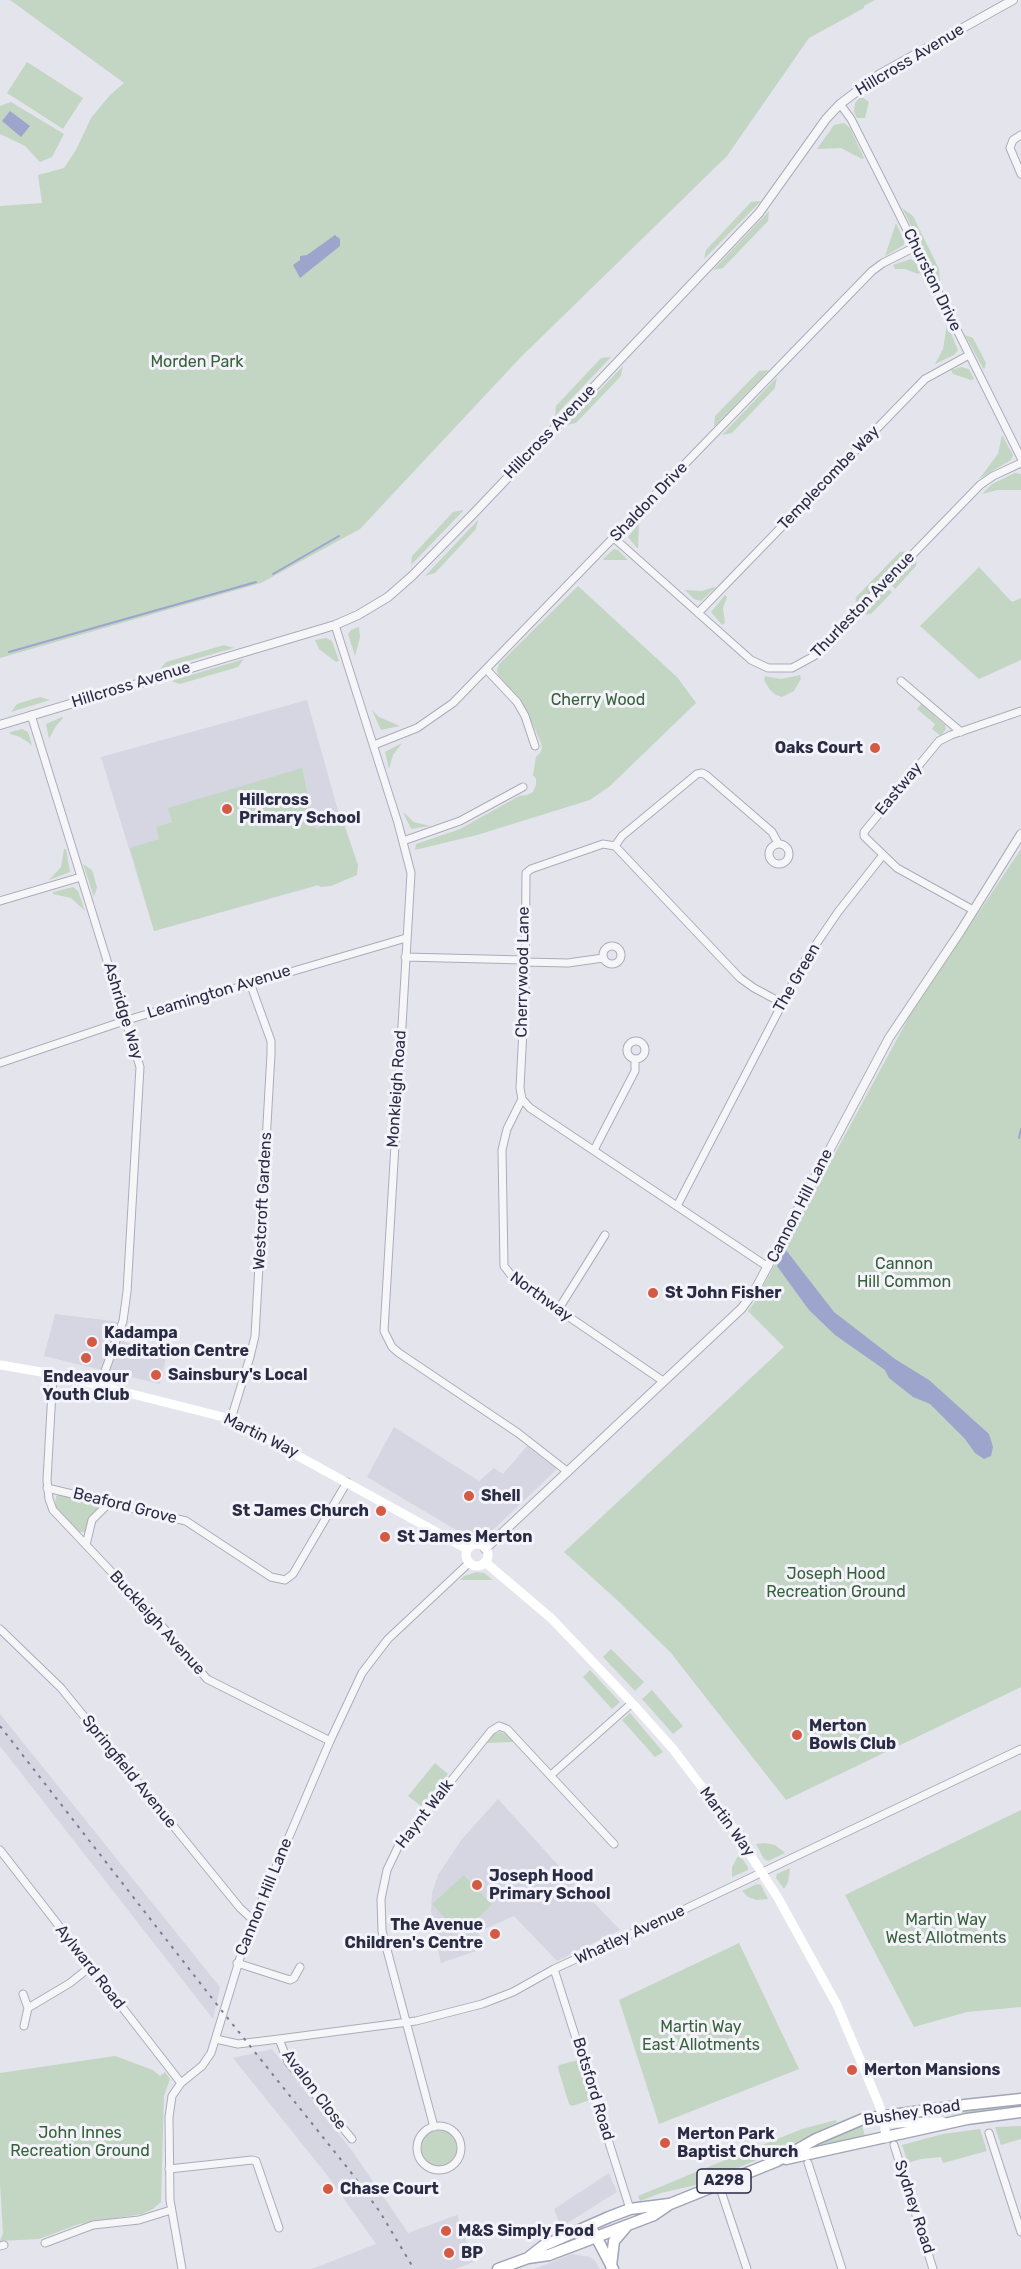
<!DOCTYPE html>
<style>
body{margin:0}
canvas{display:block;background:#e3e4ec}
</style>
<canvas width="1021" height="2269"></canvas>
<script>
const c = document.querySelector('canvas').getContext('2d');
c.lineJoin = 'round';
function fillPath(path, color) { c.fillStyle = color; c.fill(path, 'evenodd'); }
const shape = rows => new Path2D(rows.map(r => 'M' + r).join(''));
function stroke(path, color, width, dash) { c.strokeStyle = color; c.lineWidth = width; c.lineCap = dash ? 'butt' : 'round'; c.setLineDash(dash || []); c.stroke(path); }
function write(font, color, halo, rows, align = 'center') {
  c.font = font + ' Rubik,sans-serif'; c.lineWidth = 6; c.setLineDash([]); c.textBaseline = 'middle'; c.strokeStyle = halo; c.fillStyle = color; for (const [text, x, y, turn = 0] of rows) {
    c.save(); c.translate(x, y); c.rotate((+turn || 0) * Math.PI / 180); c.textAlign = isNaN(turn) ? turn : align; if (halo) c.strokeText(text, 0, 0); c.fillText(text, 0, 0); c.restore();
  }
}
const built = shape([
 [307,700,356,875,154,931,101,757],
 [55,1314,113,1321,129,1325,124,1342,167,1353,160,1384,44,1356],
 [394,1427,479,1481,494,1468,503,1474,527,1446,557,1469,494,1529,484,1534,473,1536,463,1534,367,1477],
 [0,1714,220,1987,213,2019,0,1746],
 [498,1799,558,1865,620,1930,557,1961,514,1916,478,1932,485,1948,441,1963,433,1928,431,1911,432,1893,438,1875,462,1839],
 [272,2049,353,2152,408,2233,457,2215,474,2262,455,2269,312,2269,376,2244,327,2175,233,2058],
 [609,2173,617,2192,561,2227,554,2209],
 [572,2254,590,2257,595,2261,600,2269,534,2269]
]);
const green = shape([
 [10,0,875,0,864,6,864,8,809,38,727,156,520,358,360,529,261,583,0,658,0,206,42,203,38,175,64,168,76,150,91,118,110,95,124,83],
 [27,62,83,98,63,129,7,93],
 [861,96,869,102,865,118,857,118,854,112,855,103],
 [11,102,64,134,52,157,40,162,25,146,0,134,0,106],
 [844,123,850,128,864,158,862,159,841,148,817,149,834,125],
 [761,201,704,259,706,250,751,202],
 [902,208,913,216,939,269,940,282],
 [769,211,768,221,723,268,713,270],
 [896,223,904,241,904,245,885,256],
 [911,259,916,263,921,272,918,274,905,269,895,269,893,265],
 [947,324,958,350,954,355,935,364,943,349],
 [965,335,973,338,986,363,984,370],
 [611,357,555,416,556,406,601,358],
 [623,366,621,376,576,423,566,425],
 [961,367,969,369,974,379,971,380,953,374,951,370],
 [769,370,714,427,715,416,759,371],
 [777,377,775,388,732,433,722,435],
 [1002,435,1013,455,1011,460,979,479,998,454],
 [1015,473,1021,474,1021,490,997,490,982,494,992,484],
 [463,510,463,511,411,565,412,556,453,512],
 [478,520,476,529,435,573,425,576],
 [639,523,638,548,637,548,628,537],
 [614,549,618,550,628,560,604,560,603,559],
 [910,551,855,607,856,597,900,552],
 [917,557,916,566,895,589,891,584],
 [979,567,1012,602,1021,598,1021,660,979,679,920,626],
 [578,586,678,678,696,703,610,786,590,800,477,835,415,850,416,844,460,829,519,796,527,795,533,792,536,785,536,779,533,775,536,757,540,753,542,748,541,743,529,716,512,691,498,675,497,670,499,664],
 [714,587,715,588,701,601,694,599,685,590,702,591],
 [887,588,892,592,871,614,861,615],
 [725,595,727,597,723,608,725,623,722,625,711,612],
 [359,627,360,637,355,656,348,634,351,630],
 [326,638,332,641,339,661,336,662,319,649,315,640],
 [224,645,234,648,160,669,166,662],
 [244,659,238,667,180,684,171,681],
 [800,675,801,679,794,691,782,697,776,695,770,690,764,680,765,676,781,679],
 [40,697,50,700,11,712,17,704],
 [921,704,945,725,946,729,941,736,932,729,935,724,917,709],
 [372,710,379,717,400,726,381,730],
 [62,717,63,718,56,726,49,739,46,724],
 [22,729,28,732,32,745,20,737,10,734,10,732],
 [402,743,393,755,389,769,385,752],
 [302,768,315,828,318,829,327,820,342,818,358,865,357,875,331,886,321,887,317,885,154,931,130,848,159,839,156,827,172,822,168,808],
 [403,812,414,822,430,826,411,829],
 [64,849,66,849,70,872,49,880,61,867],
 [1021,849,1021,1687,786,1800,671,1653,617,1600,564,1552,784,1347,748,1311,754,1303,910,1015],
 [83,864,92,870,97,887,94,897],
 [73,887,78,891,85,911,71,898,53,894,53,892],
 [61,1494,98,1505,97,1509,88,1520,85,1532,78,1532,55,1506,56,1496],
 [477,1572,484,1573,493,1580,460,1580,464,1576],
 [611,1649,644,1682,635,1691,603,1657],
 [590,1670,620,1702,612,1709,583,1677],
 [652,1690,683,1726,673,1734,642,1699],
 [630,1713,663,1752,655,1757,622,1720],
 [500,1732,506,1734,514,1742,487,1743,494,1734],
 [435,1763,448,1774,421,1806,408,1796],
 [1021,1810,1021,2007,967,2012,914,2027,845,1895],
 [765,1843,775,1845,785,1853,768,1861,764,1859,756,1844],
 [739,1854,748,1867,748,1870,732,1877,732,1867],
 [790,1868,788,1882,784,1889,776,1878,777,1874],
 [464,1875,492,1905,460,1934,432,1904],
 [757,1884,761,1885,768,1899,757,1900,748,1897,742,1891],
 [739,1943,799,2069,659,2124,619,2000],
 [115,2056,153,2070,160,2076,165,2072,170,2079,164,2096,161,2202,153,2209,142,2214,79,2224,39,2239,0,2241,3,2233,0,2183,0,2073],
 [578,2060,590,2100,572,2106,569,2104,558,2068,559,2065],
 [1021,2105,1021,2107,904,2120,904,2118,950,2112],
 [836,2120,837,2122,769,2155,696,2185,661,2193,640,2201,638,2196,691,2174,802,2129],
 [862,2126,865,2136,814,2148,813,2145],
 [1021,2126,1021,2139,1001,2145,995,2127],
 [980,2129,987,2151,943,2163,941,2157,921,2159,908,2163,902,2145,943,2134],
 '421 2148a18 18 0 1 1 36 0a18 18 0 1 1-36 0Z'
]);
const water = shape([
 [10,111,30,126,21,137,2,121],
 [335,235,340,239,340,246,300,278,293,265,300,260,300,256,307,255],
 [786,1250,834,1312,895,1359,929,1380,989,1434,993,1447,991,1456,984,1459,975,1453,965,1439,930,1404,913,1397,889,1378,885,1370,835,1335,809,1310,777,1266]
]);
const stream = shape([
 [273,574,339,536],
 [9,652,256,582],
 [1019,1138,1021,1129]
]);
const minor = shape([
 [840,104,851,119,889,194,1021,458],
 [1021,135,1013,140,1010,148,1021,174],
 [614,538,751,660,768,668,792,668,814,656,980,485,993,476,1021,463],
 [698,613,925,379,969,355],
 [335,625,398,823,411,873,384,1331,392,1347,399,1353,518,1433,568,1472],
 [486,669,517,702,525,716,535,746],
 [901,681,961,732],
 [31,715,140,1067,127,1292,123,1321,100,1385],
 [374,745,417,728,453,703,872,271,883,263,915,247],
 [403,841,460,821,523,787],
 '769 854a10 10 0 1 1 20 0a10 10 0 1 1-20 0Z',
 [615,846,622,836,697,774,702,773,706,775,772,832,778,843],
 [0,901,81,877],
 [973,910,897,868,871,843,864,836,864,832,939,741,951,735,1021,711],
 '603 955a9 9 0 1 1 18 0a9 9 0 1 1-18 0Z',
 [405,957,524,960],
 [524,962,568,963,603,958],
 '627 1050a9 9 0 1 1 18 0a9 9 0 1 1-18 0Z',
 [0,1063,127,1020,406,938],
 [522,1099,507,1129,502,1150,504,1266,515,1280,663,1381],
 [594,1150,635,1071,635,1059],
 [677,1206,804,962,838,912,883,855],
 [768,1267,530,1108,522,1099,520,1088,525,990,526,873,531,869,603,844,615,846,740,978,754,988,782,1003],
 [558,1310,605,1235],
 [53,1374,47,1480,49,1499,53,1510,155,1618,207,1679,330,1741],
 [231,1419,250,1357,255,1336,271,1054,271,1041,250,983],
 [47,1488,186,1521,271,1577,285,1580,293,1574,347,1482],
 [86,1545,92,1520,109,1503],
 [0,1629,61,1688,240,1908,253,1920],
 [551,1775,632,1703],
 [0,1850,181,2083],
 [237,1963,290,1980,294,1978,300,1967],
 [554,1969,630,2209],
 [23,1994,28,2008,24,2026],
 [28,2008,70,1983,90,1967],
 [216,2039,238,2044,279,2039,416,2021,482,2004,513,1992,554,1969,664,1919,1021,1749],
 [279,2039,288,2062,352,2139],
 '417 2148a22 22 0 1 1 44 0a22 22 0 1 1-44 0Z',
 [434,2127,382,1931,381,1899,387,1870,398,1847,491,1731,499,1726,507,1729,614,1844],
 [989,2133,1021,2232],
 [894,2145,933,2269],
 [808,2163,842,2269],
 [169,2169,252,2160,256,2161,279,2228],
 [721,2191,747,2269],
 [45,2243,93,2225,139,2220,171,2210],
 [0,2246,4,2245],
 [182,2269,170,2200,169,2117,172,2096,181,2083,202,2066,211,2053,247,1935,330,1741,362,1673,388,1639,469,1563]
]);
const tertiary = shape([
 [0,725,335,625,358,615,388,597,412,576,476,511,759,213,826,119,840,104,880,74,1013,0],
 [485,1549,742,1308,755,1290,889,1038,960,932,1021,834]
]);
const secondary = shape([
 [0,1365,53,1374,231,1419,467,1549],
 '466 1555a11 11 0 1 1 22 0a11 11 0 1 1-22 0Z',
 [485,1562,552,1619,632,1703,673,1749,735,1831,778,1898,837,2005,878,2102,884,2120,886,2138],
 [884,2120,892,2123,943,2122]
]);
const primary = shape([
 [786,2159,967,2119,1021,2112],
 [592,2229,613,2269],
 [529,2257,543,2246,609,2217,630,2209,669,2204],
 [611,2266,614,2241,626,2227],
 [498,2269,528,2258,549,2255,654,2215,670,2204,777,2161,816,2139,863,2119,965,2105,1021,2099]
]);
const rail = shape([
 [0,1726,218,2006,350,2171,380,2212,414,2269]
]);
const markers = [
 [875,748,6,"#d55a44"],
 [227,809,6,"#d55a44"],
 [653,1293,6,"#d55a44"],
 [92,1342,6,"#d55a44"],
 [86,1358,6,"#d55a44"],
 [156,1375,6,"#d55a44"],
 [469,1496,6,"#d55a44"],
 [381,1511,6,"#d55a44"],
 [385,1537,6,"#d55a44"],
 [797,1735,6,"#d55a44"],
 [477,1885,6,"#d55a44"],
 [495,1934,6,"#d55a44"],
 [852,2070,6,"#d55a44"],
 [665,2143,6,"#d55a44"],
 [328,2189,6,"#d55a44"],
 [446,2231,6,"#d55a44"],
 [449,2253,6,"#d55a44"]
];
const shields = [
 [724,2181,54]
];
const shieldNames = [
 ["A298",724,2181]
];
const streetNames = [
 ["Hillcross Avenue",910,60,-31],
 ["Churston Drive",932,280,64],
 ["Hillcross Avenue",550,432,-46],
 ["Templecombe Way",829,478,-46],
 ["Shaldon Drive",649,502,-46],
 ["Thurleston Avenue",863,605,-46],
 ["Hillcross Avenue",131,685,-17],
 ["Eastway",899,789,-50],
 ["Cherrywood Lane",523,972,-89],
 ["The Green",797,978,-60],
 ["Leamington Avenue",219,992,-17],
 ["Ashridge Way",123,1011,73],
 ["Monkleigh Road",397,1089,-86],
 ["Westcroft Gardens",263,1201,-87],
 ["Cannon Hill Lane",800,1206,-63],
 ["Northway",541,1297,36],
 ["Martin Way",261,1436,26],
 ["Beaford Grove",125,1506,14],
 ["Buckleigh Avenue",157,1623,48],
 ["Springfield Avenue",129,1772,51],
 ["Haynt Walk",425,1814,-52],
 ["Martin Way",727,1822,54],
 ["Cannon Hill Lane",264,1897,-68],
 ["Whatley Avenue",630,1935,-25],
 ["Aylward Road",90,1967,52],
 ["Botsford Road",593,2089,73],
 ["Avalon Close",314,2090,53],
 ["Bushey Road",912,2113,-9],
 ["Sydney Road",914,2207,72]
];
const parkNames = [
 ["Morden Park",197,362],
 ["Cherry Wood",598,700],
 ["Cannon",904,1264],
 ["Hill Common",904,1282],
 ["Joseph Hood",836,1574],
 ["Recreation Ground",836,1592],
 ["Martin Way",946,1920],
 ["West Allotments",946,1938],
 ["Martin Way",701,2027],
 ["East Allotments",701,2045],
 ["John Innes",80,2133],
 ["Recreation Ground",80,2151]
];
const poiNames = [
 ["Oaks Court",863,748,"right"],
 ["Hillcross",239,800],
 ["Primary School",239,818],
 ["St John Fisher",665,1293],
 ["Kadampa",104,1333],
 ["Meditation Centre",104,1351],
 ["Sainsbury's Local",168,1375],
 ["Endeavour",86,1377,"center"],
 ["Youth Club",86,1395,"center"],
 ["Shell",481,1496],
 ["St James Church",369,1511,"right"],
 ["St James Merton",397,1537],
 ["Merton",809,1726],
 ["Bowls Club",809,1744],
 ["Joseph Hood",489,1876],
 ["Primary School",489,1894],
 ["The Avenue",483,1925,"right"],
 ["Children's Centre",483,1943,"right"],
 ["Merton Mansions",864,2070],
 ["Merton Park",677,2134],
 ["Baptist Church",677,2152],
 ["Chase Court",340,2189],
 ["M&S Simply Food",458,2231],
 ["BP",461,2253]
];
fillPath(built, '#d5d6e1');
fillPath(green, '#c3d6c4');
fillPath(water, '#9da5cd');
stroke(stream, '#9da5cd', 2);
stroke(minor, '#acacba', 9);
stroke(tertiary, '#acacba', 10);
stroke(primary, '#a1a4b8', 13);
stroke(minor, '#f6f6f9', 7);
stroke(tertiary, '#f6f6f9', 8);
stroke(secondary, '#fff', 9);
stroke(primary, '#fff', 10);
stroke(rail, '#7b7d96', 2, [3, 6]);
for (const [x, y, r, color] of markers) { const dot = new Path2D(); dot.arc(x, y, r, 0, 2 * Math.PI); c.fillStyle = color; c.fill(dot); stroke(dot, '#f3f3f9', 2); }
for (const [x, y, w] of shields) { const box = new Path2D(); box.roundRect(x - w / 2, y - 12, w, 24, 4.5); c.fillStyle = '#f3f3f9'; c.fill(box); stroke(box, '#2a2b45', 1.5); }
write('bold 15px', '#2a2b45', null, shieldNames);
write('16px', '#2a2b45', '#f3f3f9', streetNames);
write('16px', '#36613b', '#f3f3f9', parkNames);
write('bold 16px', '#2a2b45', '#f3f3f9', poiNames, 'left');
</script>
